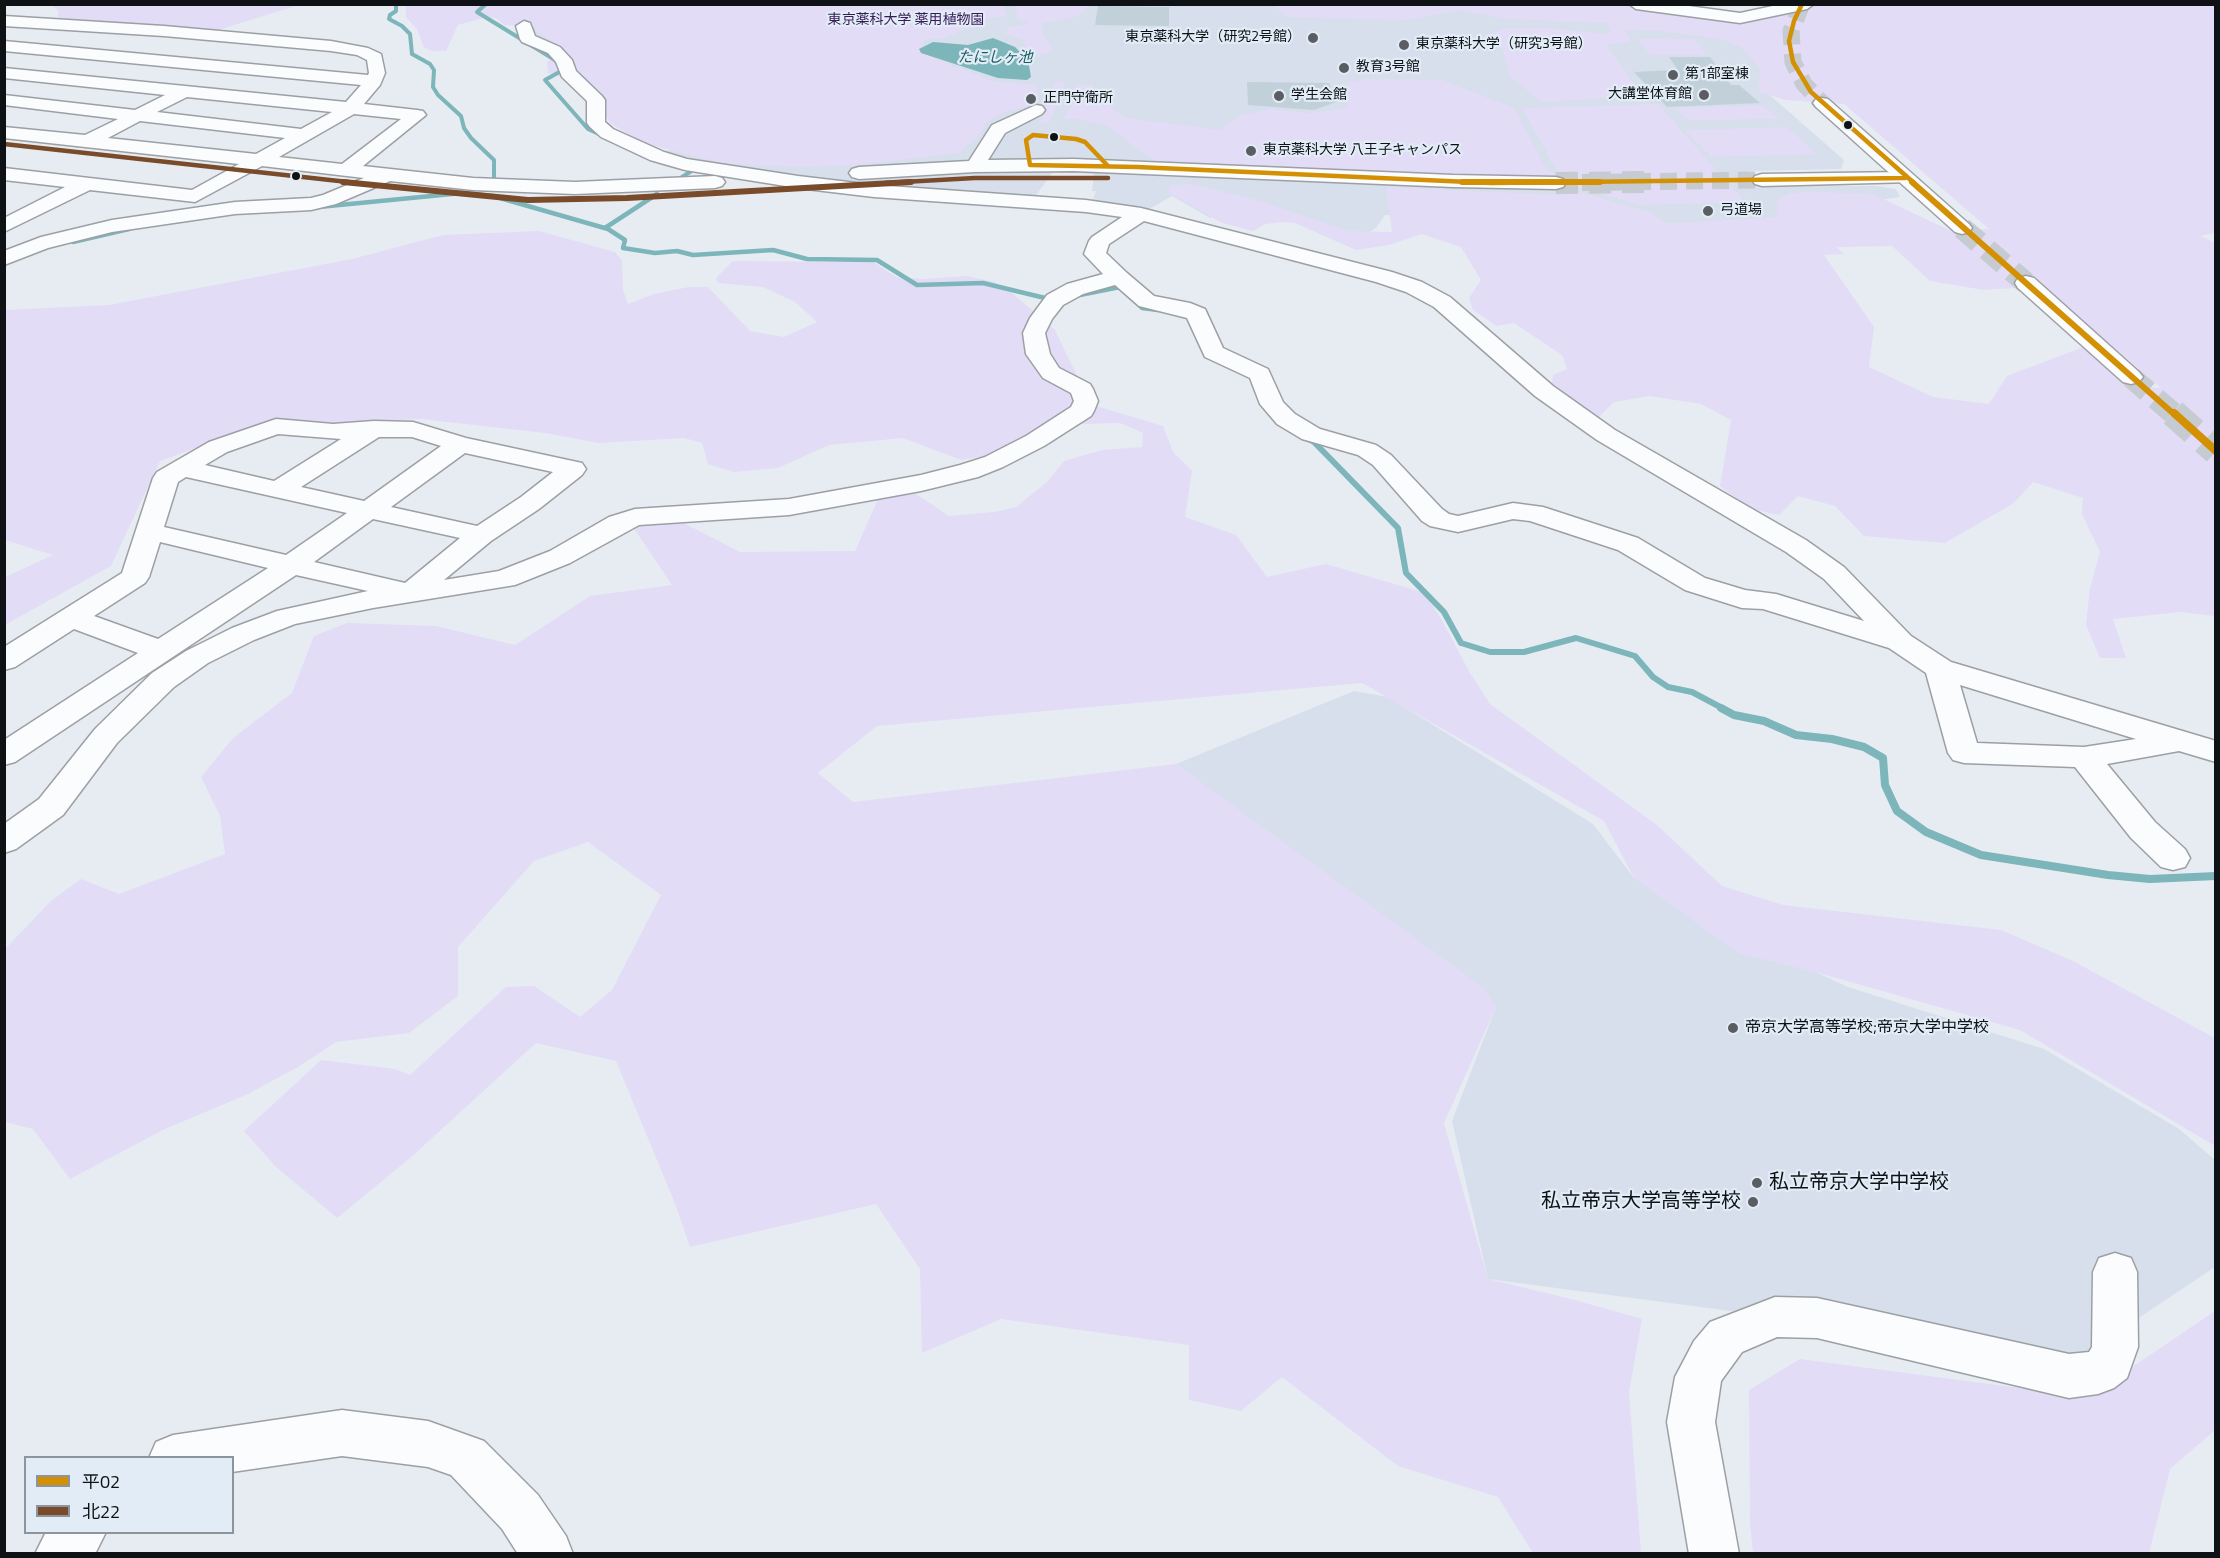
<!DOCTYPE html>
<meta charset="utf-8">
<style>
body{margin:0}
#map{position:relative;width:2220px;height:1558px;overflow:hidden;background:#e7ecf2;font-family:"Titillium Web","Noto Sans JP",sans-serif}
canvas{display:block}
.frame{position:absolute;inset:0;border:6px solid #0e1215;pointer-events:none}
.legend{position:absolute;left:24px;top:1456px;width:210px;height:78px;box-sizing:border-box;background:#e2ecf6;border:2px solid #8d959c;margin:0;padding:8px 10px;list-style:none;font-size:18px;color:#0e1215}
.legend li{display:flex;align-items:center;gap:12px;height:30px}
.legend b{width:30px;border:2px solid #8d959c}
</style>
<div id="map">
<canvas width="2220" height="1558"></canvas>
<div class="frame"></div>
<ul class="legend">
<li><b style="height:8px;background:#d49003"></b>平02</li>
<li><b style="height:8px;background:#7a4b2a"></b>北22</li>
</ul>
</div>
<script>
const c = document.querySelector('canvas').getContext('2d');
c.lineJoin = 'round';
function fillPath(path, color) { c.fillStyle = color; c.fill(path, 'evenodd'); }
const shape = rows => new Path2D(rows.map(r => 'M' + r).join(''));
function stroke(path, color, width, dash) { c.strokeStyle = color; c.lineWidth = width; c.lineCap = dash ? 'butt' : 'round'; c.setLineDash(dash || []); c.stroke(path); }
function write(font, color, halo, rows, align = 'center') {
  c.font = font + ' "Titillium Web","Noto Sans JP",sans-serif'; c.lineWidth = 4.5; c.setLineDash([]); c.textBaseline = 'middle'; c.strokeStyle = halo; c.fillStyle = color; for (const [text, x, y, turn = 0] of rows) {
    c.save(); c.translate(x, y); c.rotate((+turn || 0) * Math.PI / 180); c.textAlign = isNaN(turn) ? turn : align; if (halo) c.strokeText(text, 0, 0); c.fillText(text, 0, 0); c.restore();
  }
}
const built = shape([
 [528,4,1484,4,1770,37,1765,84,1772,97,1844,160,1841,169,1747,171,1761,186,1877,186,1896,189,1900,197,1842,206,1813,222,1566,225,1385,215,1376,228,1348,245,1246,202,1210,218,1172,196,1141,214,1091,207,1096,191,1092,191,1094,174,1053,172,1031,202,874,191,657,156,676,147,673,106,596,118,596,100,564,60,528,39],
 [1354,691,1388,697,1593,824,1634,878,1697,917,1848,987,2044,1049,2179,1129,2215,1160,2215,1267,2080,1357,1488,1279,1452,1121,1496,1007,1176,764]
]);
const green = shape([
 [1616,4,1714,16,1758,14,1787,4,2215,5,2215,233,2200,236,2216,243,2215,616,2181,612,2113,619,2126,658,2100,658,2086,625,2090,588,2100,552,2082,514,2083,498,2033,482,2014,503,1945,543,1864,536,1835,506,1798,496,1779,515,1751,509,1720,486,1731,420,1701,404,1650,396,1614,402,1598,418,1552,383,1553,375,1567,369,1562,355,1514,323,1497,326,1473,310,1469,298,1481,280,1461,247,1421,234,1389,245,1356,250,1295,223,1282,222,1265,224,1253,231,1222,223,1167,192,1171,185,1192,184,1260,201,1349,231,1392,232,1386,187,1562,195,1544,180,1152,160,1108,126,1073,118,1063,119,1076,98,1075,84,1093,85,1103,101,1125,118,1221,130,1239,116,1269,109,1310,113,1341,109,1348,104,1340,84,1365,79,1442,80,1514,108,1544,165,1563,182,1522,108,1658,104,1745,202,1641,205,1564,184,1570,189,1652,213,1667,224,1777,217,1778,200,1790,193,1815,192,1873,194,1949,230,1989,229,1844,104,1786,100,1759,92,1760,70,1743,48,1722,39,1660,31,1625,30,1631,42,1606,45,1637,87,1627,97,1542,102,1510,77,1503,50,1488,36,1503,28,1546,28,1604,34,1610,32,1607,23,1507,19,1459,10,1408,20,1287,17,1273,5],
 [1892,246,1930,281,1984,290,2043,286,2161,388,2131,387,2086,346,2007,376,1989,404,1933,397,1869,367,1874,327,1824,255,1843,254,1837,247],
 [51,5,299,5,218,30,58,19,58,10],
 [406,5,1003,5,1007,16,979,20,982,22,942,39,925,39,921,53,993,81,1037,85,1038,94,1029,106,1005,112,985,123,982,132,960,153,854,165,801,167,726,164,643,143,610,123,584,76,562,77,548,73,547,62,564,48,536,31,534,26,504,25,496,18,487,17,458,25,446,51,433,51,424,48,417,29,406,17],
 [1016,5,1088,4,1089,7,1076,17,1042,23,1042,33,1053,51,1038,55,1026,53,1024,40,1004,33,1010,27,1029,24,1017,18],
 [1637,38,1695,39,1707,55,1650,55],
 [1054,82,1065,82,1063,88,1066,96,1055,109,1048,123,1040,123],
 [1763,105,1780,119,1687,120,1675,108],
 [1787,127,1817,154,1711,157,1685,130],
 [539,231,615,252,622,261,623,290,628,304,654,294,689,287,708,287,750,331,784,337,817,322,795,302,763,287,718,283,716,278,733,261,840,262,867,258,896,277,923,279,967,276,994,282,1011,292,1055,330,1078,378,1096,406,1163,426,1173,452,1192,471,1185,517,1236,535,1267,577,1326,564,1425,593,1443,622,1470,673,1490,704,1657,825,1722,886,1783,905,2001,930,2073,961,2215,1038,2215,1146,2020,1030,1815,972,1738,953,1634,878,1604,821,1362,683,877,726,818,773,853,802,1176,764,1484,988,1496,1007,1444,1123,1488,1279,1575,1300,1642,1319,1629,1392,1641,1553,1533,1553,1498,1497,1398,1466,1282,1377,1241,1411,1189,1400,1189,1345,1001,1319,922,1353,920,1269,876,1204,690,1247,676,1206,616,1061,536,1043,409,1159,337,1218,276,1167,244,1131,321,1060,395,1069,410,1075,506,987,534,986,580,1017,612,990,661,895,588,842,534,861,458,947,458,996,409,1033,336,1042,298,1067,248,1094,165,1129,70,1179,33,1129,5,1122,5,949,51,901,81,879,119,894,225,854,220,816,201,777,233,738,292,693,314,636,347,623,436,626,515,645,590,596,672,585,633,527,674,518,740,552,855,551,879,497,916,494,949,516,994,512,1016,507,1047,482,1064,461,1102,450,1142,447,1143,433,1120,423,1080,424,1051,444,961,460,903,438,829,445,778,468,734,472,708,464,702,443,684,438,599,443,545,433,421,419,254,427,160,461,111,566,5,625,5,577,53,555,5,540,4,310,109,305,352,259,443,235],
 [2215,1311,2215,1430,2170,1469,2149,1553,1753,1553,1750,1524,1749,1390,1800,1359,2088,1397]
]);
const water = shape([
 [993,38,1015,47,1028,60,1031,77,1027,80,998,78,921,53,919,49,933,42,968,45]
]);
const streamFar3 = shape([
 [396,4,396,11,390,15,389,19,402,26,410,34,412,54,430,64,434,70,433,87,438,95,461,116,464,128,471,138,494,160,494,178],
 [486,4,477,12,555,60,563,70,545,80,588,129,603,136],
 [679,179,693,170,689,168]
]);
const streamFar2 = shape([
 [319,207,462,193,493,196,608,229,625,240,623,248,655,253,677,251,693,255,773,250,807,259,877,260,917,285,983,283,1045,298],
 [605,228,657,194],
 [73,242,129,229],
 [1080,295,1120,287,1125,292],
 [1136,302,1142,308,1158,310]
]);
const streamFar1 = shape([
 [1307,438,1314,442,1398,528,1406,573,1444,612,1461,643,1490,652,1524,652,1576,638,1635,656,1653,677,1668,687,1692,692,1724,709]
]);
const stream = shape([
 [1721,708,1734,715,1764,721,1796,735,1832,739,1864,747,1883,758,1885,785,1897,811,1926,832,1981,855,2108,875,2150,879,2216,876]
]);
const building = shape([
 [1098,6,1169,7,1169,26,1095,25],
 [1669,57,1710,57,1731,85,1739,85,1760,103,1667,107,1634,72,1678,70],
 [1247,82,1329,83,1336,102,1314,110,1248,105]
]);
const minorTunnelFar1 = shape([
 [1556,183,1762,180]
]);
const minorTunnel = shape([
 [1556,183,1646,182]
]);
const majorTunnelFar2 = shape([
 [1802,4,1791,31,1793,62,1804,84,1822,103]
]);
const majorTunnelFar1 = shape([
 [1962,228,2026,283],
 [2131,377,2175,415]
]);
const majorTunnel = shape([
 [2173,413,2216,451]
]);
const minor = shape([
 [1629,4,1674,4,1740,13,1782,4,1814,4,1807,9,1740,23,1636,9,1629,4],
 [4,16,164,26,331,41,368,48,381,54,385,73,380,85,364,104,417,110,423,111,426,115,363,166,473,178,575,182,715,176,722,178,725,182,722,186,715,188,575,194,473,190,390,181,336,204,311,210,235,214,112,232,48,248,4,265,4,251,41,237,112,220,235,202,311,198,323,195,364,178,262,166,195,202,90,190,4,232,4,218,65,187,4,180,4,168,192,190,239,164,4,138,4,127,85,135,118,119,4,105,4,95,135,110,165,95,4,78,4,68,346,102,361,85,4,51,4,41,368,75,369,73,367,60,357,55,331,51,164,36,4,26,4,16],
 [187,97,332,112,301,129,157,112,187,97],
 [354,114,401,119,342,164,279,157,354,114],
 [140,121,285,138,256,154,108,138,140,121],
 [524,21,530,23,535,36,560,47,572,60,576,71,602,96,605,100,605,122,613,129,664,152,687,159,798,176,874,185,1086,200,1141,208,1392,272,1422,282,1450,297,1553,386,1615,430,1806,540,1844,567,1911,636,1951,662,2216,741,2216,762,2179,751,2107,764,2155,822,2185,849,2190,858,2185,867,2173,870,2161,867,2131,838,2075,767,1964,763,1953,760,1948,753,1926,673,1889,648,1763,609,1742,608,1685,590,1618,550,1530,521,1513,519,1458,532,1430,526,1422,521,1373,465,1358,455,1302,439,1277,424,1260,404,1250,378,1205,357,1187,318,1139,306,1115,285,1083,294,1063,305,1052,319,1045,333,1050,354,1059,368,1090,384,1093,389,1098,401,1094,411,1091,416,1044,446,1003,467,978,477,921,491,789,515,639,525,570,563,515,585,373,608,295,624,254,640,208,663,174,687,117,743,63,815,16,849,4,853,4,824,39,799,95,729,152,673,186,651,232,628,277,611,368,591,296,575,15,762,4,765,4,740,138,653,74,629,15,667,4,670,4,647,122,573,153,478,157,472,209,442,276,419,333,424,374,421,413,422,466,438,582,463,586,469,582,475,539,509,491,541,444,580,499,571,550,551,609,517,635,509,789,499,921,475,960,465,985,457,1026,436,1071,407,1074,401,1071,393,1043,378,1026,354,1023,333,1030,318,1047,295,1067,284,1103,274,1084,254,1089,241,1092,237,1122,217,1086,212,874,197,798,188,685,170,650,160,601,137,590,127,587,123,587,101,562,77,556,62,548,53,522,42,520,39,516,26,524,21],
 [1144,221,1376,282,1406,292,1434,307,1535,396,1597,440,1786,552,1824,579,1864,621,1776,594,1745,590,1705,578,1638,538,1543,507,1513,503,1458,516,1449,514,1442,509,1391,455,1376,445,1320,429,1295,414,1283,402,1268,369,1223,348,1205,309,1190,303,1154,296,1127,273,1106,253,1109,244,1144,221],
 [278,434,341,439,274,481,205,465,227,452,278,434],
 [379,437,412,437,441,446,364,501,301,487,379,437],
 [465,453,553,472,521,497,477,526,391,507,465,453],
 [186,477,347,513,286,555,164,527,178,482,186,477],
 [373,519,460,538,405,583,314,562,373,519],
 [160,542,268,568,158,639,94,616,145,583,149,577,160,542],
 [1960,685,2136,739,2084,747,1977,743,1960,685],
 [1036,105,1042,106,1045,110,1042,114,1005,133,988,160,1074,159,1453,175,1556,177,1563,179,1566,183,1563,187,1556,189,1453,187,1074,171,975,172,859,179,852,177,849,173,852,169,859,167,969,161,992,125,1036,105],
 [1905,172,1912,174,1915,178,1912,182,1762,186,1755,184,1752,180,1755,176,1762,174,1905,172],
 [2115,1253,2131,1258,2137,1272,2138,1347,2127,1378,2114,1388,2098,1394,2069,1398,1817,1338,1777,1337,1742,1352,1721,1381,1715,1422,1739,1554,1689,1554,1667,1422,1675,1377,1694,1341,1710,1322,1775,1297,1817,1298,2069,1354,2089,1352,2092,1347,2093,1272,2099,1258,2115,1253],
 [342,1410,428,1421,484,1441,538,1495,566,1536,573,1554,518,1554,502,1529,451,1475,428,1467,342,1456,232,1472,232,1458,149,1458,156,1442,173,1435,342,1410],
 [46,1532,106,1532,95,1554,35,1554,46,1532]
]);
const major = shape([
 [1822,98,1828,99,1969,224,1972,228,1969,232,1962,234,1955,232,1816,107,1813,103,1816,99,1822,98],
 [2026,276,2034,278,2139,372,2143,377,2139,382,2131,384,2123,382,2018,288,2015,283,2018,278,2026,276]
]);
const bus1Far2 = shape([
 [1802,4,1794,21,1789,41,1793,62,1811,92,1914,183],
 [1108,166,1085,142,1076,139,1033,135,1026,140,1030,165,1137,167,1491,183,1905,178]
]);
const bus1Far1 = shape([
 [1462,182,1600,182],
 [1912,182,2175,415]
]);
const bus1 = shape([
 [2174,413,2216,451]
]);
const bus2Far1 = shape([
 [4,144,357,183],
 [885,183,975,178,1108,178]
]);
const bus2 = shape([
 [343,182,528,200,627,198,911,182]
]);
const markers = [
 [1313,38,6,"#5a5e62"],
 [1404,45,6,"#5a5e62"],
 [1344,68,6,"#5a5e62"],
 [1673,75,6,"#5a5e62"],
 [1704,95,6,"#5a5e62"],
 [1279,96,6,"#5a5e62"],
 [1031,99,6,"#5a5e62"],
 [1848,125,5,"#0e1215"],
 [1054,137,5,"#0e1215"],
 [1251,151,6,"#5a5e62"],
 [296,176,5,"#0e1215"],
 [1708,211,6,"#5a5e62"],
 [1733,1028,6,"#5a5e62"],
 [1757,1183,6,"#5a5e62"],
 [1753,1202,6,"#5a5e62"]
];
const farParknames = [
 ["東京薬科大学 薬用植物園",906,21]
];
const farPoinames = [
 ["東京薬科大学（研究2号館）",1301,38,"right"],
 ["東京薬科大学（研究3号館）",1416,45],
 ["教育3号館",1356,68],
 ["第1部室棟",1685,75],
 ["大講堂体育館",1692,95,"right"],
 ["学生会館",1291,96],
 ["正門守衛所",1043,99],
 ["東京薬科大学 八王子キャンパス",1263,151],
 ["弓道場",1720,211]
];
const farWaternames = [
 ["たにしヶ池",995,58]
];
const poiNames = [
 ["帝京大学高等学校;帝京大学中学校",1745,1028]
];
const nearPoinames = [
 ["私立帝京大学中学校",1769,1183],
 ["私立帝京大学高等学校",1741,1202,"right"]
];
fillPath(built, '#d6dfeb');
fillPath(green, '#e2dcf7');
fillPath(water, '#7cb5ba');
stroke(streamFar3, '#7cb5ba', 4);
stroke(streamFar2, '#7cb5ba', 4.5);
stroke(streamFar1, '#7cb5ba', 6);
stroke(stream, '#7cb5ba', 8);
fillPath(building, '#c2d1d9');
stroke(minorTunnelFar1, '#c6cbd1', 17, [17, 9]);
stroke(minorTunnel, '#c6cbd1', 22, [22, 11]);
stroke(majorTunnelFar2, '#c6cbd1', 17, [17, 9]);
stroke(majorTunnelFar1, '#c6cbd1', 22, [22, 11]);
stroke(majorTunnel, '#c6cbd1', 28, [28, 14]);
stroke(minor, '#9ca0a4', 3);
stroke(major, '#9ca0a4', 3);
fillPath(minor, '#fbfcfd');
fillPath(major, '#fbfcfd');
stroke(bus1Far2, '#d49003', 4.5);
stroke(bus1Far1, '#d49003', 6);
stroke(bus1, '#d49003', 8);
stroke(bus2Far1, '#7a4b2a', 4.5);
stroke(bus2, '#7a4b2a', 6);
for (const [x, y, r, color] of markers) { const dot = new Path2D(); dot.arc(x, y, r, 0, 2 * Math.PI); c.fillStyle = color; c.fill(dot); stroke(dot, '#e2ecf6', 2); }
write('14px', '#361a59', '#e2ecf6', farParknames);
write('14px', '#0e1215', '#e2ecf6', farPoinames, 'left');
write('italic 15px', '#185c5f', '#e2ecf6', farWaternames);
write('16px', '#0e1215', '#e2ecf6', poiNames, 'left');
write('20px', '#0e1215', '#e2ecf6', nearPoinames, 'left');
</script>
